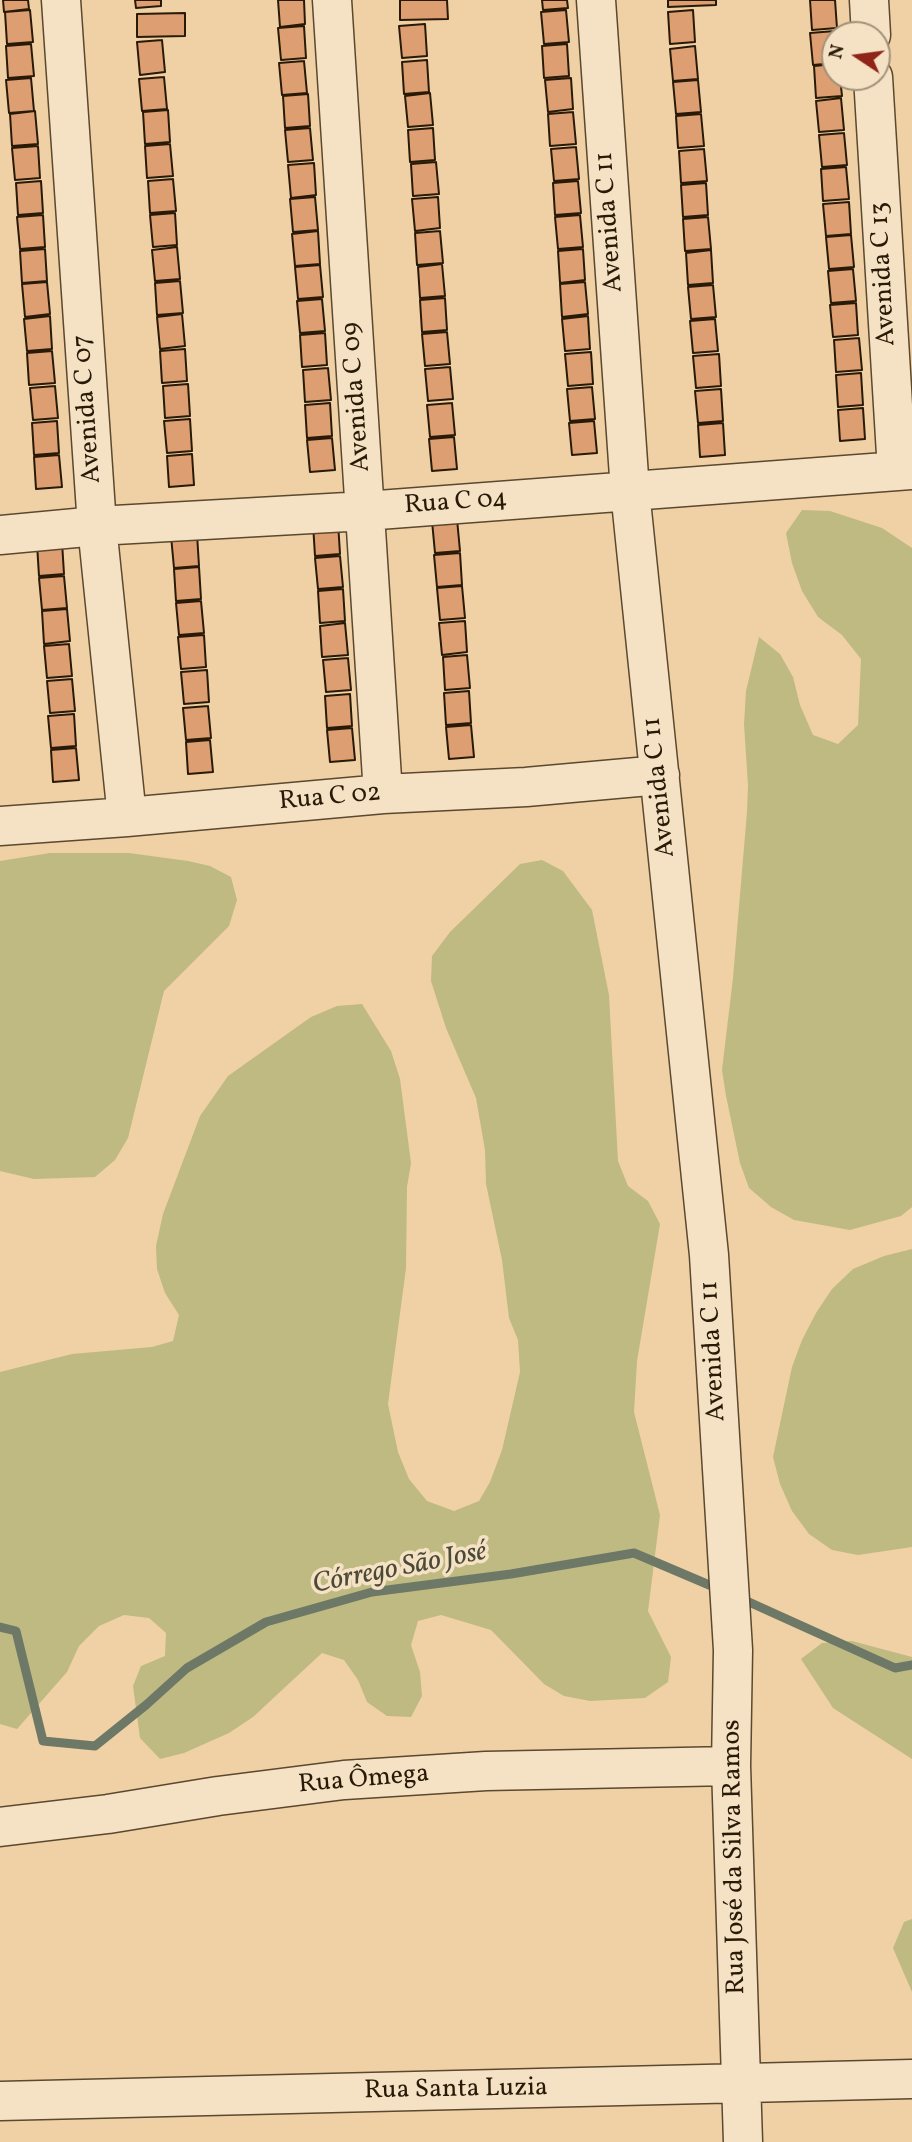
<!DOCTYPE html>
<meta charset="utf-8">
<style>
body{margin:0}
#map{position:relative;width:912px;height:2142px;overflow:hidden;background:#efd1a5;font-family:Vollkorn,serif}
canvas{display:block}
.north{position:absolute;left:821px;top:21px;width:70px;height:70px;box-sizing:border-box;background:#f5e1c4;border:2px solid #a39179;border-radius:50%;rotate:283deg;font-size:19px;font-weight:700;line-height:28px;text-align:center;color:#291a08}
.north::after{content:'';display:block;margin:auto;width:24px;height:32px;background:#8f2418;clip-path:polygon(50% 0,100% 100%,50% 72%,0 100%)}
</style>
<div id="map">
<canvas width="912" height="2142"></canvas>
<div class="north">N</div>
</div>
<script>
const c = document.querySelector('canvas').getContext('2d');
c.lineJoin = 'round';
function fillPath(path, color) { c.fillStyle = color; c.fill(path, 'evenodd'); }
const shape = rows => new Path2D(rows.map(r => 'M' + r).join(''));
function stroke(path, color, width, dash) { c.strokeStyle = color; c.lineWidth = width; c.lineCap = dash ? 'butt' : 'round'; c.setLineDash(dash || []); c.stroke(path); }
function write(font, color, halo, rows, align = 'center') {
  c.font = font + ' Vollkorn,serif'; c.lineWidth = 7; c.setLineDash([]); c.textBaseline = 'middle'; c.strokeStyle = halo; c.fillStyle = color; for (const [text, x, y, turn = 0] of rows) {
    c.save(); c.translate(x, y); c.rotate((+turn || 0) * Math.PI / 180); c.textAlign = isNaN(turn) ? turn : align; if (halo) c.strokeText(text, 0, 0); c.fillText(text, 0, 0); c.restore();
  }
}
const green = shape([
 [802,510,830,511,882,528,912,548,912,1207,901,1216,850,1230,794,1220,771,1207,749,1188,740,1163,726,1096,722,1070,733,978,747,812,748,785,744,724,746,691,759,637,780,654,793,677,800,705,813,735,838,744,858,725,861,659,842,635,818,617,802,591,792,563,786,533],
 [50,853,129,853,188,861,210,866,231,877,237,900,229,926,164,991,128,1138,115,1160,95,1177,34,1179,0,1171,0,861],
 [542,860,563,871,592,910,609,995,618,1161,628,1186,648,1201,660,1224,637,1361,634,1412,660,1515,648,1611,671,1657,668,1682,645,1698,590,1701,564,1696,544,1684,491,1630,441,1615,418,1621,411,1645,420,1672,422,1696,411,1717,387,1716,367,1702,358,1680,344,1660,322,1653,253,1717,229,1733,184,1753,160,1759,140,1738,133,1686,141,1666,165,1656,166,1633,149,1618,124,1615,99,1626,79,1646,67,1672,17,1729,0,1724,0,1372,72,1354,152,1347,173,1341,179,1315,165,1293,157,1269,156,1246,163,1214,200,1116,228,1076,311,1017,337,1006,362,1004,391,1051,400,1079,411,1163,407,1187,406,1268,388,1404,398,1452,409,1479,427,1501,454,1511,479,1501,490,1482,502,1450,520,1372,518,1340,509,1318,502,1260,486,1184,485,1150,476,1098,446,1028,431,981,432,956,450,932,520,864],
 [912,1249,912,1547,858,1555,832,1550,809,1534,792,1511,780,1484,773,1457,792,1367,802,1340,816,1313,832,1289,853,1269,884,1256],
 [852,1641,912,1657,912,1759,833,1708,801,1659,822,1643],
 [912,1919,912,1992,893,1948,904,1922]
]);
const stream = shape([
 [740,1598,895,1668,912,1665],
 [0,1627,16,1631,43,1741,95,1746,146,1705,187,1668,266,1622,372,1592,511,1574,634,1553,721,1590]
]);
const building = shape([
 [3,0,28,0,29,9,4,12,3,0],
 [135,0,161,0,161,6,136,8,135,0],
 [278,0,304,0,305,24,280,27,278,0],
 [400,0,447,0,448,19,400,20,400,0],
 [542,0,567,0,568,8,543,10,542,0],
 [668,0,716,0,716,5,668,7,668,0],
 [810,0,835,0,837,28,812,30,810,0],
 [30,10,33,42,7,44,5,12,30,10],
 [566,10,569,42,544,44,541,12,566,10],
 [693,10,695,42,670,44,668,12,693,10],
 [185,13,185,36,137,37,137,14,185,13],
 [425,24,427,56,402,58,399,26,425,24],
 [304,26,306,58,281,60,278,28,304,26],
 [835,31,835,63,813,65,810,33,835,31],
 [162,40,165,72,140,75,137,42,162,40],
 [31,44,34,76,8,78,6,46,31,44],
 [567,44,569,76,544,78,542,46,567,44],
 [695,46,698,79,673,81,670,49,695,46],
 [427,60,429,92,404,94,402,62,427,60],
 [304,61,307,93,282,95,279,63,304,61],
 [835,64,835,77,840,77,842,96,816,98,814,66,835,64],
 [164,77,167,109,142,111,139,79,164,77],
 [31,78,34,111,9,113,6,80,31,78],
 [571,78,573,109,548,112,545,80,571,78],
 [698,80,701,112,676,114,673,82,698,80],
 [430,93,433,125,408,127,405,96,430,93],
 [308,94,310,126,285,128,283,96,308,94],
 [841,98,844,130,819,132,816,101,841,98],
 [168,110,170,142,145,144,143,112,168,110],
 [35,111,38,144,12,146,10,114,35,111],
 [573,112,576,144,550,146,548,114,573,112],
 [701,114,704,146,678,148,676,116,701,114],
 [310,128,313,160,288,162,285,130,310,128],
 [433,128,435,160,410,162,408,130,433,128],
 [844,133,847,165,822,167,819,135,844,133],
 [170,144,173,176,147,178,145,146,170,144],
 [38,146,40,178,15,180,12,148,38,146],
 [576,147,579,179,554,181,551,149,576,147],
 [704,149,707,181,681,183,679,151,704,149],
 [436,162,439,194,413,196,411,164,436,162],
 [314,163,316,195,291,198,288,165,314,163],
 [846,167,849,199,823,201,821,169,846,167],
 [173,179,176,211,150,213,148,181,173,179],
 [41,181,43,213,18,215,16,183,41,181],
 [578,181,581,213,555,215,553,183,578,181],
 [706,183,708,215,683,217,681,185,706,183],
 [315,197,318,230,293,232,290,199,315,197],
 [438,197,440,228,415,231,412,199,438,197],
 [849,202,851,234,826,236,823,204,849,202],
 [175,213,177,245,153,247,150,215,175,213],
 [43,215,45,247,20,249,17,217,43,215],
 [580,215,583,247,558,249,555,217,580,215],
 [708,217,711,249,685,251,683,219,708,217],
 [318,231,320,264,295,266,292,234,318,231],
 [440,231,443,263,417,265,415,233,440,231],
 [851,235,854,267,829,269,826,237,851,235],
 [177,247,180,279,155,281,152,250,177,247],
 [45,249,47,281,22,283,20,251,45,249],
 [583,249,585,280,560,283,558,251,583,249],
 [711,250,713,283,688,285,686,253,711,250],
 [442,264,445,296,420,298,418,267,442,264],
 [320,265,323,297,298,299,295,267,320,265],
 [853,269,856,301,831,303,828,271,853,269],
 [180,281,183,313,157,315,155,283,180,281],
 [47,282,50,314,25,317,22,284,47,282],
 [585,282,588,314,562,317,560,284,585,282],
 [713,285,716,317,691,319,688,287,713,285],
 [445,298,447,330,422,332,420,300,445,298],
 [322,299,325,331,300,333,297,301,322,299],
 [856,303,858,335,833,337,830,305,856,303],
 [182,314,185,346,160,349,157,317,182,314],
 [50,316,52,349,27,351,24,319,50,316],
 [588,316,590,349,565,351,562,319,588,316],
 [715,319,718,351,693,353,690,321,715,319],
 [447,332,450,364,425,366,422,334,447,332],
 [325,333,327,365,302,367,300,335,325,333],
 [859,338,862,370,836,372,834,340,859,338],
 [185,349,187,381,162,383,160,351,185,349],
 [52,351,55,383,29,385,27,353,52,351],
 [591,352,593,384,568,386,565,354,591,352],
 [719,354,721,386,696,388,693,356,719,354],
 [450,367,453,399,428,401,425,369,450,367],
 [328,368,331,400,305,402,303,370,328,368],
 [861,373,863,405,838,407,836,375,861,373],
 [188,384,190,416,165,418,163,386,188,384],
 [55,386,58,418,33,420,30,388,55,386],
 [592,387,595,419,570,421,567,389,592,387],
 [721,389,723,421,698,423,695,391,721,389],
 [330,403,332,436,307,438,305,405,330,403],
 [452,403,455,435,430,437,427,405,452,403],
 [863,408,865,439,840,441,838,410,863,408],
 [190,419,192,451,167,453,164,421,190,419],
 [57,421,59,453,34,455,32,423,57,421],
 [594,421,597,453,572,455,569,423,594,421],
 [723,423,725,455,700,457,698,425,723,423],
 [454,437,457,469,432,471,429,439,454,437],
 [332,438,335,470,310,472,307,440,332,438],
 [192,454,194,485,169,487,167,456,192,454],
 [59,455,62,487,36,489,34,457,59,455],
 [457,519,460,551,435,553,432,521,457,519],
 [338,522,340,554,315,556,313,524,338,522],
 [197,534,199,566,174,568,171,536,197,534],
 [62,542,64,574,39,576,37,544,62,542],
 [460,553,462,585,437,587,434,555,460,553],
 [340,556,343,587,318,589,315,558,340,556],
 [199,567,201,599,176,601,174,569,199,567],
 [64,576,67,608,42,610,39,578,64,576],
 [462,586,465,618,440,620,437,588,462,586],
 [343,589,345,621,320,623,318,591,343,589],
 [201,601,204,633,179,635,176,603,201,601],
 [67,609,70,641,44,644,42,611,67,609],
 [465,621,467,652,442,655,439,623,465,621],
 [345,623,348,655,322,657,320,626,345,623],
 [204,635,206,667,181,669,178,637,204,635],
 [69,644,72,676,47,678,44,646,69,644],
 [467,655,470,688,445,690,443,657,467,655],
 [348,658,351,690,326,692,323,660,348,658],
 [207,670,209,702,184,704,181,672,207,670],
 [72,679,75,711,50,713,47,681,72,679],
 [469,691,471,723,446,725,444,693,469,691],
 [350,694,352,726,327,728,325,696,350,694],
 [208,706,211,738,186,740,183,708,208,706],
 [74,714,76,746,51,748,48,716,74,714],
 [471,725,474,757,449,759,446,727,471,725],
 [352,728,355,760,330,762,327,730,352,728],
 [210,740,213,772,188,774,186,742,210,740],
 [76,748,79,780,53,782,51,750,76,748]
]);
const minor = shape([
 [61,0,97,526,127,817],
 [332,0,383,794],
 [596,0,630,491,709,1255,733,1650,731,1766,743,2142],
 [869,0,871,35],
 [873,77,897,471],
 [0,535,97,526,365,511,912,470],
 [0,826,127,817,383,794,526,787,660,775],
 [0,1827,108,1814,218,1796,344,1780,486,1771,731,1766],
 [0,2101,912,2079]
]);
const streetNames = [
 ["Avenida C 11",611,222,-94],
 ["Avenida C 13",885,274,-93],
 ["Avenida C 09",358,397,-94],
 ["Avenida C 07",89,409,-94],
 ["Rua C 04",456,504,-4],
 ["Avenida C 11",661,787,-96],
 ["Rua C 02",330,799,-5],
 ["Avenida C 11",715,1351,-93],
 ["Rua Ômega",364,1781,-5],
 ["Rua José da Silva Ramos",736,1857,-91],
 ["Rua Santa Luzia",456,2091,-1]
];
const waterNames = [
 ["Córrego São José",400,1570,-11]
];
fillPath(green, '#beba82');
stroke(stream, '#6d7867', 9);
fillPath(building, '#dd9f71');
stroke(building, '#291a08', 2);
stroke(minor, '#5a482f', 41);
stroke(minor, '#f5e1c4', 38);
write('26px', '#291a08', '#f5e1c4', streetNames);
write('italic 28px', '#4b4937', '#f5e1c4', waterNames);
</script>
